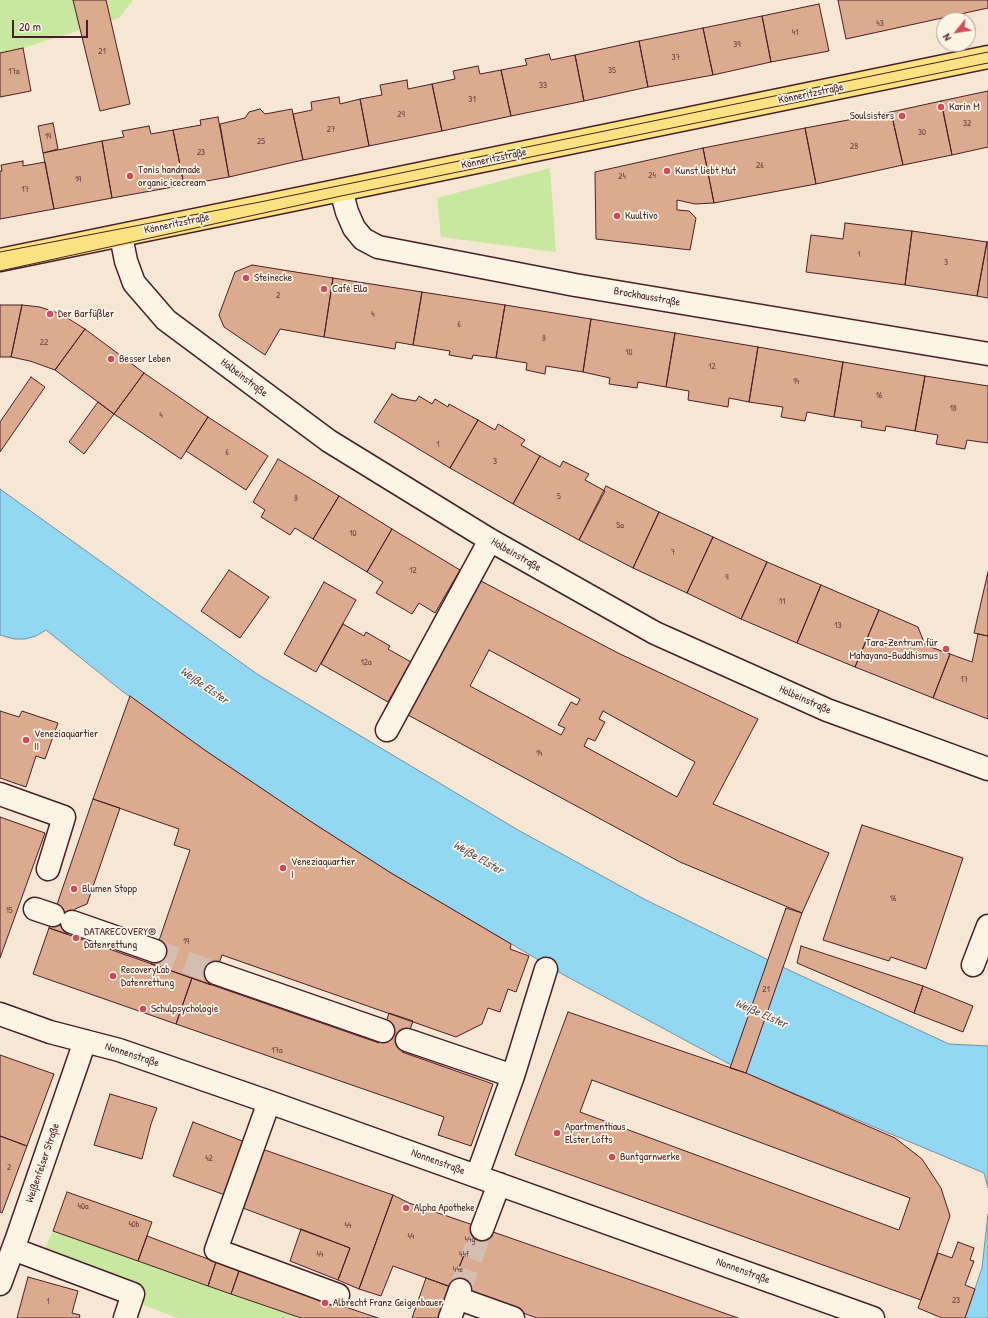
<!DOCTYPE html>
<meta charset="utf-8">
<style>
body{margin:0}
#map{position:relative;width:988px;height:1318px;overflow:hidden;background:#f6e6d4;font-family:"Patrick Hand",sans-serif}
canvas{display:block}
.north{position:absolute;left:936px;top:12px;width:40px;height:40px;box-sizing:border-box;background:#fcf5e5;border:1px solid #b59f9b;border-radius:50%;rotate:240deg;font-size:11px;font-weight:700;line-height:16px;text-align:center;color:#4a1f2b}
.north::after{content:'';display:block;margin:auto;width:14px;height:18px;background:#d1495b;clip-path:polygon(50% 0,100% 100%,50% 72%,0 100%)}
.scale{position:absolute;left:12px;top:20px;width:76px;height:18px;box-sizing:border-box;border:2px solid #4a1f2b;border-top:0;padding-left:5px;font-size:12px;line-height:14px;white-space:nowrap;color:#4a1f2b;-webkit-text-stroke:3px #fcf5e5;paint-order:stroke}
</style>
<div id="map">
<canvas width="988" height="1318"></canvas>
<div class="north">N</div>
<div class="scale">20 m</div>
</div>
<script>
const c = document.querySelector('canvas').getContext('2d');
c.lineJoin = 'round';
function fillPath(path, color) { c.fillStyle = color; c.fill(path, 'evenodd'); }
const shape = rows => new Path2D(rows.map(r => 'M' + r).join(''));
function stroke(path, color, width, dash) { c.strokeStyle = color; c.lineWidth = width; c.lineCap = dash ? 'butt' : 'round'; c.setLineDash(dash || []); c.stroke(path); }
function write(font, color, halo, rows, align = 'center') {
  c.font = font + ' "Patrick Hand",sans-serif'; c.lineWidth = 3.5; c.setLineDash([]); c.textBaseline = 'middle'; c.strokeStyle = halo; c.fillStyle = color; for (const [text, x, y, turn = 0] of rows) {
    c.save(); c.translate(x, y); c.rotate((+turn || 0) * Math.PI / 180); c.textAlign = isNaN(turn) ? turn : align; if (halo) c.strokeText(text, 0, 0); c.fillText(text, 0, 0); c.restore();
  }
}
const green = shape([
 [0,0,133,0,119,18,23,48,0,53],
 [550,168,556,252,441,237,437,198],
 [53,1231,303,1318,178,1318,37,1265]
]);
const water = shape([
 [0,489,257,674,518,830,646,900,791,971,949,1044,988,1046,988,1188,984,1173,748,1074,564,975,391,873,313,823,206,751,122,691,46,630,36,636,25,639,14,639,0,635,0,489],
 [988,1214,988,1316,987,1318,965,1318,982,1268,988,1214]
]);
const building = shape([
 [73,0,106,0,130,104,100,111,73,0],
 [838,0,988,0,988,8,846,39,838,0],
 [819,4,829,51,771,62,762,16,819,4],
 [762,16,771,62,713,75,703,28,762,16],
 [703,28,713,75,648,87,639,41,703,28],
 [639,41,648,87,584,101,575,55,639,41],
 [23,48,31,91,0,97,0,53,23,48],
 [549,54,551,60,575,55,584,101,511,116,501,70,527,65,525,59,549,54],
 [478,66,480,74,501,70,511,116,442,131,432,84,455,79,453,71,478,66],
 [407,80,408,89,432,84,442,131,369,146,360,99,382,95,380,85,407,80],
 [988,91,988,147,952,155,941,101,988,91],
 [339,97,340,104,360,99,369,146,303,160,293,114,312,110,311,102,339,97],
 [941,101,952,155,903,165,891,112,941,101],
 [260,109,265,114,292,109,303,160,229,177,220,124,245,118,249,112,260,109],
 [891,112,903,165,816,184,805,128,891,112],
 [218,117,229,177,184,185,173,130,201,125,200,120,218,117],
 [53,123,58,149,43,153,38,126,53,123],
 [149,126,151,134,173,130,184,185,112,198,102,141,124,137,122,131,149,126],
 [805,128,816,184,714,203,703,148,805,128],
 [102,141,112,198,54,209,43,153,102,141],
 [703,148,714,203,695,204,677,200,677,210,689,211,696,218,690,250,596,239,595,172,703,148],
 [23,161,23,166,45,162,54,209,0,219,0,171,2,171,1,165,23,161],
 [845,223,912,231,905,285,806,272,811,235,843,239,845,223],
 [912,231,987,242,977,296,905,285,912,231],
 [987,242,988,242,988,298,977,296,987,242],
 [252,265,333,278,324,337,280,329,265,355,224,327,219,315,235,272,252,265],
 [333,278,422,292,413,345,396,342,395,349,324,337,333,278],
 [422,292,505,305,496,358,473,355,472,359,449,355,450,351,413,345,422,292],
 [0,305,22,305,11,357,0,357,0,305],
 [22,305,40,307,61,314,85,329,55,370,30,361,11,357,22,305],
 [505,305,591,319,583,372,546,366,545,374,526,370,527,363,496,358,505,305],
 [591,319,675,333,666,387,638,382,637,388,609,384,610,378,583,372,591,319],
 [85,329,144,373,114,414,55,370,85,329],
 [675,333,758,347,749,402,729,398,728,407,688,400,689,391,666,387,675,333],
 [758,347,843,362,834,417,807,412,805,421,781,417,783,407,749,402,758,347],
 [843,362,925,376,915,431,886,426,885,431,861,427,862,421,834,417,843,362],
 [144,373,208,417,181,459,114,414,144,373],
 [925,376,988,386,988,443,967,440,965,449,936,444,938,435,915,431,925,376],
 [31,377,45,387,0,452,0,422,31,377],
 [392,394,399,398,416,401,419,396,432,404,435,399,448,407,449,404,478,420,450,468,374,422,392,394],
 [98,402,114,414,84,454,69,442,98,402],
 [208,417,268,456,246,490,186,451,208,417],
 [478,420,495,430,498,424,525,440,521,445,540,456,513,504,450,468,478,420],
 [540,456,560,467,563,461,589,474,585,480,605,491,579,540,513,504,540,456],
 [278,459,339,496,313,539,295,528,290,535,261,517,265,510,253,502,278,459],
 [606,486,659,512,633,568,579,540,606,486],
 [339,496,392,529,367,572,313,539,339,496],
 [659,512,713,537,687,593,633,568,659,512],
 [392,529,460,570,435,613,419,603,412,614,376,593,383,582,367,572,392,529],
 [713,537,767,562,741,619,687,593,713,537],
 [767,562,821,585,797,643,741,619,767,562],
 [229,570,269,597,240,638,201,611,229,570],
 [988,572,988,636,974,633,988,572],
 [481,581,618,653,758,719,713,804,829,853,802,913,680,862,408,715,481,581],
 [489,650,580,699,577,705,571,702,558,725,565,728,561,735,470,686,489,650],
 [603,711,695,762,677,797,584,746,588,738,595,741,605,722,599,719,603,711],
 [324,582,356,600,316,672,284,654,324,582],
 [821,585,879,610,855,667,797,643,821,585],
 [879,610,918,627,925,645,950,654,933,698,855,667,879,610],
 [343,624,364,636,366,632,390,646,388,649,411,662,388,702,321,664,343,624],
 [978,634,988,636,988,719,933,698,950,654,972,662,978,634],
 [130,696,206,751,313,823,391,873,511,944,510,949,529,956,516,992,508,989,500,1012,488,1008,482,1024,456,1037,222,955,211,985,151,964,190,850,174,845,179,829,93,799,130,696],
 [0,711,19,717,22,711,58,723,45,759,36,756,26,787,0,778,0,711],
 [93,799,120,808,87,904,75,909,67,934,49,928,93,799],
 [0,817,45,833,0,958,0,817],
 [862,825,963,858,926,969,891,957,889,961,823,940,862,825],
 [786,908,802,913,746,1073,730,1068,786,908],
 [49,928,192,978,176,1024,33,974,49,928],
 [801,946,923,986,914,1013,797,963,801,946],
 [192,978,379,1043,389,1013,413,1021,402,1052,493,1084,471,1146,438,1135,444,1117,176,1024,192,978],
 [923,986,973,1006,963,1032,914,1013,923,986],
 [568,1012,746,1073,895,1138,922,1159,941,1188,950,1216,921,1300,515,1155,568,1012],
 [592,1080,910,1198,899,1230,580,1112,592,1080],
 [0,1055,54,1074,27,1146,0,1136,0,1055],
 [110,1094,157,1108,151,1124,142,1159,94,1145,110,1094],
 [193,1122,245,1142,225,1195,173,1176,193,1122],
 [0,1136,27,1146,2,1213,0,1212,0,1136],
 [262,1149,393,1195,359,1289,338,1280,350,1248,240,1207,262,1149],
 [67,1192,152,1222,138,1261,53,1231,67,1192],
 [393,1195,409,1203,476,1226,451,1287,393,1266,381,1296,359,1289,393,1195],
 [476,1226,665,1292,738,1318,537,1318,451,1287,476,1226],
 [301,1229,350,1248,338,1280,290,1261,301,1229],
 [147,1236,216,1262,208,1286,138,1261,147,1236],
 [958,1242,974,1248,970,1260,974,1261,965,1285,975,1289,965,1318,942,1318,918,1308,938,1253,952,1258,958,1242],
 [216,1262,239,1271,231,1294,208,1286,216,1262],
 [239,1271,378,1318,301,1318,231,1294,239,1271],
 [28,1277,78,1291,72,1313,80,1315,79,1318,17,1318,28,1277],
 [426,1278,451,1287,440,1318,412,1318,426,1278]
]);
const minorTunnel = shape([
 [155,951,216,973],
 [460,1290,482,1229]
]);
const minor = shape([
 [341,190,347,212,354,228,363,239,378,247,575,285,988,354],
 [121,236,126,261,134,283,166,320,329,441,490,540,655,633,827,710,988,769],
 [387,730,490,540],
 [0,794,64,817,48,869],
 [35,909,53,915],
 [72,922,155,951],
 [973,965,988,926],
 [216,973,383,1031],
 [0,1014,50,1032,119,1050,269,1102,873,1318],
 [407,1040,513,1076],
 [269,1102,216,1250,338,1295],
 [477,1176,513,1076,546,969],
 [482,1229,499,1184],
 [13,1249,133,1294,125,1318],
 [0,1284,17,1238,85,1041],
 [457,1298,513,1318],
 [450,1318,460,1290]
]);
const major = shape([
 [0,260,988,57]
]);
const tram = shape([
 [0,252,260,202,988,52],
 [0,271,341,196,988,63]
]);
const markers = [
 [941,107,4,"#d1495b"],
 [902,116,4,"#d1495b"],
 [667,171,4,"#d1495b"],
 [130,176,4,"#d1495b"],
 [617,216,4,"#d1495b"],
 [246,278,4,"#d1495b"],
 [324,289,4,"#d1495b"],
 [50,314,4,"#d1495b"],
 [111,359,4,"#d1495b"],
 [946,649,4,"#d1495b"],
 [26,740,4,"#d1495b"],
 [283,868,4,"#d1495b"],
 [74,889,4,"#d1495b"],
 [76,938,4,"#d1495b"],
 [113,976,4,"#d1495b"],
 [143,1009,4,"#d1495b"],
 [557,1133,4,"#d1495b"],
 [612,1157,4,"#d1495b"],
 [406,1208,4,"#d1495b"],
 [325,1303,4,"#d1495b"]
];
const numberNames = [
 ["43",880,24],
 ["41",795,33],
 ["39",737,45],
 ["21",102,52],
 ["37",676,58],
 ["35",612,71],
 ["17a",14,72],
 ["33",543,86],
 ["31",472,100],
 ["29",401,115],
 ["32",967,124],
 ["27",331,130],
 ["30",922,133],
 ["19",48,137],
 ["25",261,142],
 ["28",854,147],
 ["23",201,153],
 ["26",760,166],
 ["24",652,176],
 ["24",622,177],
 ["19",78,180],
 ["17",25,190],
 ["1",859,255],
 ["3",946,263],
 ["2",278,296],
 ["4",373,315],
 ["6",459,325],
 ["8",544,339],
 ["22",44,343],
 ["10",629,353],
 ["12",712,367],
 ["14",796,382],
 ["16",879,396],
 ["18",953,409],
 ["4",161,416],
 ["1",438,445],
 ["6",227,453],
 ["3",495,462],
 ["5",559,497],
 ["8",296,499],
 ["5a",620,526],
 ["10",353,534],
 ["7",673,553],
 ["12",413,571],
 ["9",727,578],
 ["11",782,602],
 ["13",838,626],
 ["12a",366,663],
 ["17",964,680],
 ["14",539,754],
 ["16",893,899],
 ["15",9,911],
 ["19",186,942],
 ["21",766,990],
 ["17a",277,1051],
 ["42",209,1159],
 ["2",9,1168],
 ["40a",83,1207],
 ["40b",134,1225],
 ["44",348,1226],
 ["44",411,1237],
 ["44g",470,1240],
 ["44",320,1255],
 ["44f",464,1255],
 ["44e",458,1270],
 ["23",956,1301],
 ["1",48,1302]
];
const streetNames = [
 ["Könneritzstraße",811,94,-12],
 ["Könneritzstraße",494,159,-12],
 ["Könneritzstraße",177,224,-12],
 ["Brockhausstraße",647,297,10],
 ["Holbeinstraße",244,378,37],
 ["Holbeinstraße",516,555,30],
 ["Holbeinstraße",805,700,24],
 ["Nonnenstraße",132,1055,18],
 ["Nonnenstraße",438,1162,20],
 ["Weißenfelser Straße",43,1163,-71],
 ["Nonnenstraße",743,1271,20]
];
const poiNames = [
 ["Karin M",949,107],
 ["Soulsisters",894,116,"right"],
 ["Tonis handmade",138,170],
 ["organic icecream",138,183],
 ["Kunst liebt Mut",675,171],
 ["Kuultivo",625,216],
 ["Steinecke",254,278],
 ["Café Ella",332,289],
 ["Der Barfüßler",58,314],
 ["Besser Leben",119,359],
 ["Tara-Zentrum für",938,643,"right"],
 ["Mahayana-Buddhismus",938,656,"right"],
 ["Veneziaquartier",34,734],
 ["II",34,747],
 ["Veneziaquartier",291,862],
 ["I",291,875],
 ["Blumen Stopp",82,889],
 ["DATARECOVERY®",84,932],
 ["Datenrettung",84,945],
 ["RecoveryLab",121,970],
 ["Datenrettung",121,983],
 ["Schulpsychologie",151,1009],
 ["Apartmenthaus",565,1127],
 ["Elster Lofts",565,1140],
 ["Buntgarnwerke",620,1157],
 ["Alpha Apotheke",414,1208],
 ["Albrecht Franz Geigenbauer",333,1303]
];
const waterNames = [
 ["Weiße Elster",204,686,35],
 ["Weiße Elster",478,858,30],
 ["Weiße Elster",761,1014,24]
];
fillPath(green, '#c9e89f');
fillPath(water, '#92d8f3');
stroke(water, '#758ea3', 1);
fillPath(building, '#dcaa8e');
stroke(building, '#4a1f2b', 1);
stroke(minorTunnel, '#d4beb2', 22, [22, 11]);
stroke(minor, '#4a1f2b', 25);
stroke(major, '#4a1f2b', 25);
stroke(minor, '#fcf5e5', 22);
stroke(major, '#f8e281', 22);
stroke(tram, '#4a1f2b', 1);
for (const [x, y, r, color] of markers) { const dot = new Path2D(); dot.arc(x, y, r, 0, 2 * Math.PI); c.fillStyle = color; c.fill(dot); stroke(dot, '#fcf5e5', 1.5); }
write('9px', '#6e4244', null, numberNames);
write('11px', '#4a1f2b', '#fcf5e5', streetNames);
write('11px', '#4a1f2b', '#fcf5e5', poiNames, 'left');
write('italic 12px', '#5c4d5d', '#fcf5e5', waterNames);
</script>
